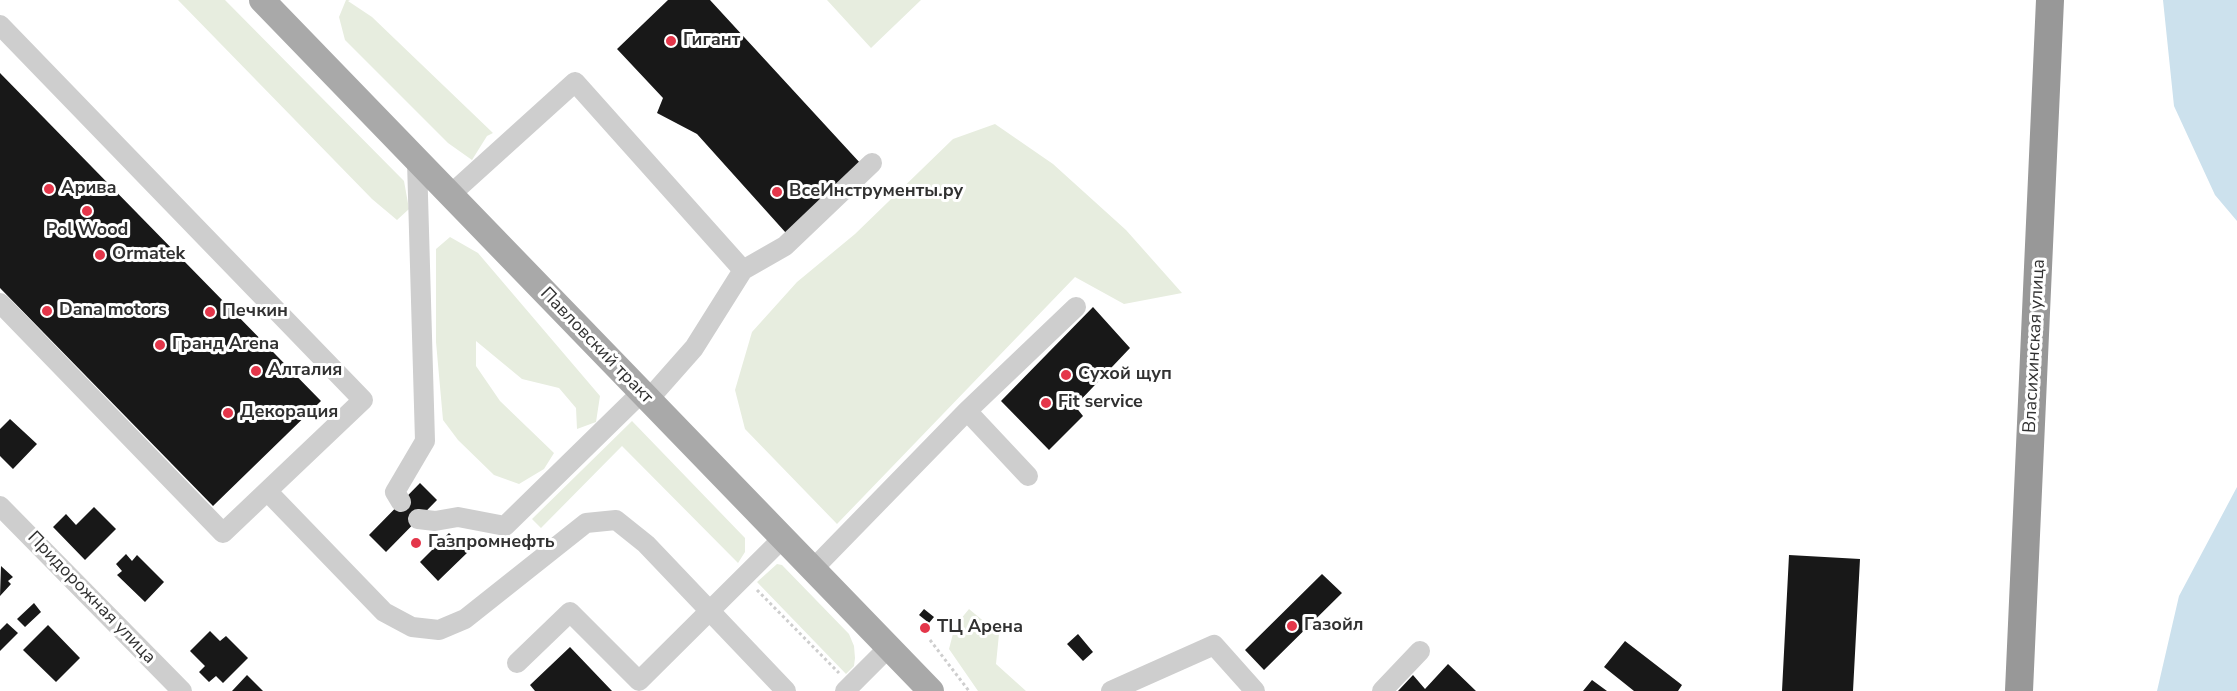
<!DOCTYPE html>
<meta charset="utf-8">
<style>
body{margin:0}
canvas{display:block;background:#fff}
</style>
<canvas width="2237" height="691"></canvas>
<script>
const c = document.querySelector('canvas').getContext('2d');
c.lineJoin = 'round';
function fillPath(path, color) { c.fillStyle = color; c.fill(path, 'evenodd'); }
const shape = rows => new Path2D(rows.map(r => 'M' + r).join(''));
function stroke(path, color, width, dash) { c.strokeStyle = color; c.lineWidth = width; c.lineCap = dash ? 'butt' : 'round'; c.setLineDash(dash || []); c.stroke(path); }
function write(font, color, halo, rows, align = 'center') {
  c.font = font + ' "Nunito Sans",sans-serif'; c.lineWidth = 6; c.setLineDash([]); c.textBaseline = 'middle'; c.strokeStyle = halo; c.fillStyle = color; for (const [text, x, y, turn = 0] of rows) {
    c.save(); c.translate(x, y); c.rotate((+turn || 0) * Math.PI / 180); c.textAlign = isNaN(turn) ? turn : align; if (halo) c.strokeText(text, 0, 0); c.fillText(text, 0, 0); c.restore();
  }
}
const green = shape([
 [178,0,225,0,404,181,409,209,397,220,372,199],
 [346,0,350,0,348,1,372,17,493,133,487,136,472,160,448,143,345,40,339,17],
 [827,0,921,0,871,48],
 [995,124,1053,164,1126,230,1182,293,1124,304,1075,277,837,524,745,429,735,390,752,332,797,282,855,234,953,139],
 [450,237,478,253,600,396,596,422,577,429,576,408,559,388,522,379,476,341,476,366,500,401,554,453,544,469,519,484,494,475,458,440,443,420,436,342,436,249],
 [632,421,745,538,745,552,738,563,622,446,541,528,532,519],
 [777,564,782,565,849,634,854,646,855,658,854,666,846,674,757,582],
 [969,609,999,634,996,664,1026,691,978,691,949,649,955,626]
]);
const water = shape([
 [2163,0,2237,0,2237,221,2215,195,2174,106],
 [2237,487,2237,691,2157,691,2179,596]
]);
const building = shape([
 [668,0,710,0,861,164,786,233,697,134,657,113,663,98,617,49],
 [0,73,321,401,213,506,0,288],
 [1093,307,1130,348,1075,406,1083,416,1049,450,1001,401],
 [10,419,37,444,13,469,0,456,0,429],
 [420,483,437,500,386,552,369,535],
 [94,507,116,529,85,560,53,527,66,514,76,525],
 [449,533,468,552,438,581,420,562],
 [126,554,132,561,137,555,164,582,145,602,117,575,122,571,116,564],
 [1789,555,1860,559,1853,691,1782,691],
 [1,566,13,577,8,581,11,584,0,596],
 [1322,574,1342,593,1264,670,1245,650],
 [34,603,41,612,25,627,17,619],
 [924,609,934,617,929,623,919,615],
 [7,623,18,633,0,651,0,630],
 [48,625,80,658,56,682,23,650],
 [210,631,220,641,226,636,248,658,223,683,216,676,209,682,199,672,205,666,190,651],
 [1078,634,1093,652,1083,661,1067,644],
 [1625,641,1682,685,1678,691,1634,691,1604,667],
 [570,647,612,691,535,691,530,685],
 [1448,664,1476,691,1398,691,1413,675,1425,689],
 [247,675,263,691,232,691],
 [1592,680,1607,691,1583,691]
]);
const path = shape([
 [757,590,839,673],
 [930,640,969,691]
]);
const minor = shape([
 [0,25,363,400,223,533,0,303],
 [450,195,575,82,743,270],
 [648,400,694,348,743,270,785,246,872,163],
 [967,411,1028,476],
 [268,492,384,612,412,627,439,630,465,619,586,523,616,520,646,544,786,691],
 [401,502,395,492,425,441,417,161],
 [0,506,182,691],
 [418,519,435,521,458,517,505,526,641,393],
 [813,569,967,411,1076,307],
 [517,663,570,612,639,681,783,538],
 [845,691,888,648],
 [1111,691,1214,645,1255,691],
 [1382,691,1420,651]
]);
const major = shape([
 [262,0,931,691]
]);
const highway = shape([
 [2019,691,2050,0]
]);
const markers = [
 [671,41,6,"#e4364a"],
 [49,189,6,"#e4364a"],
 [777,192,6,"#e4364a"],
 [87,211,6,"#e4364a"],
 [100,255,6,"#e4364a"],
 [47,311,6,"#e4364a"],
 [210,312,6,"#e4364a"],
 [160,345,6,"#e4364a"],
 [256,371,6,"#e4364a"],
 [1066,375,6,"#e4364a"],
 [1046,403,6,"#e4364a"],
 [228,413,6,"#e4364a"],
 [416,543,6,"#e4364a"],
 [1292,626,6,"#e4364a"],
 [925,628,6,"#e4364a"]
];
const poiNames = [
 ["Гигант",683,41],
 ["Арива",61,189],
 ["ВсеИнструменты.ру",789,192],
 ["Pol Wood",87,231,"center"],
 ["Ormatek",112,255],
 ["Dana motors",59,311],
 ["Печкин",222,312],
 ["Гранд Arena",172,345],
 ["Алталия",268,371],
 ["Сухой щуп",1078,375],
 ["Fit service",1058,403],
 ["Декорация",240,413],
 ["Газпромнефть",428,543],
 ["Газойл",1304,626],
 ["ТЦ Арена",937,628]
];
const streetNames = [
 ["Павловский тракт",596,346,46],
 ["Власихинская улица",2035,346,-87],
 ["Придорожная улица",91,598,46]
];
fillPath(green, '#e7eddf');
fillPath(water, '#cce1ed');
fillPath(building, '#181818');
stroke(path, '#cecece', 3, [3, 3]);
stroke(minor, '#cecece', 20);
stroke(major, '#a9a9a9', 26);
stroke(highway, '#989898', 28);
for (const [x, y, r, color] of markers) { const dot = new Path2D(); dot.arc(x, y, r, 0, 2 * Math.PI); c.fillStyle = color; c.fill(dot); stroke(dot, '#fff', 2); }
write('bold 18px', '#313131', '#fff', poiNames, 'left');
write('18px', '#313131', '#fff', streetNames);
</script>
